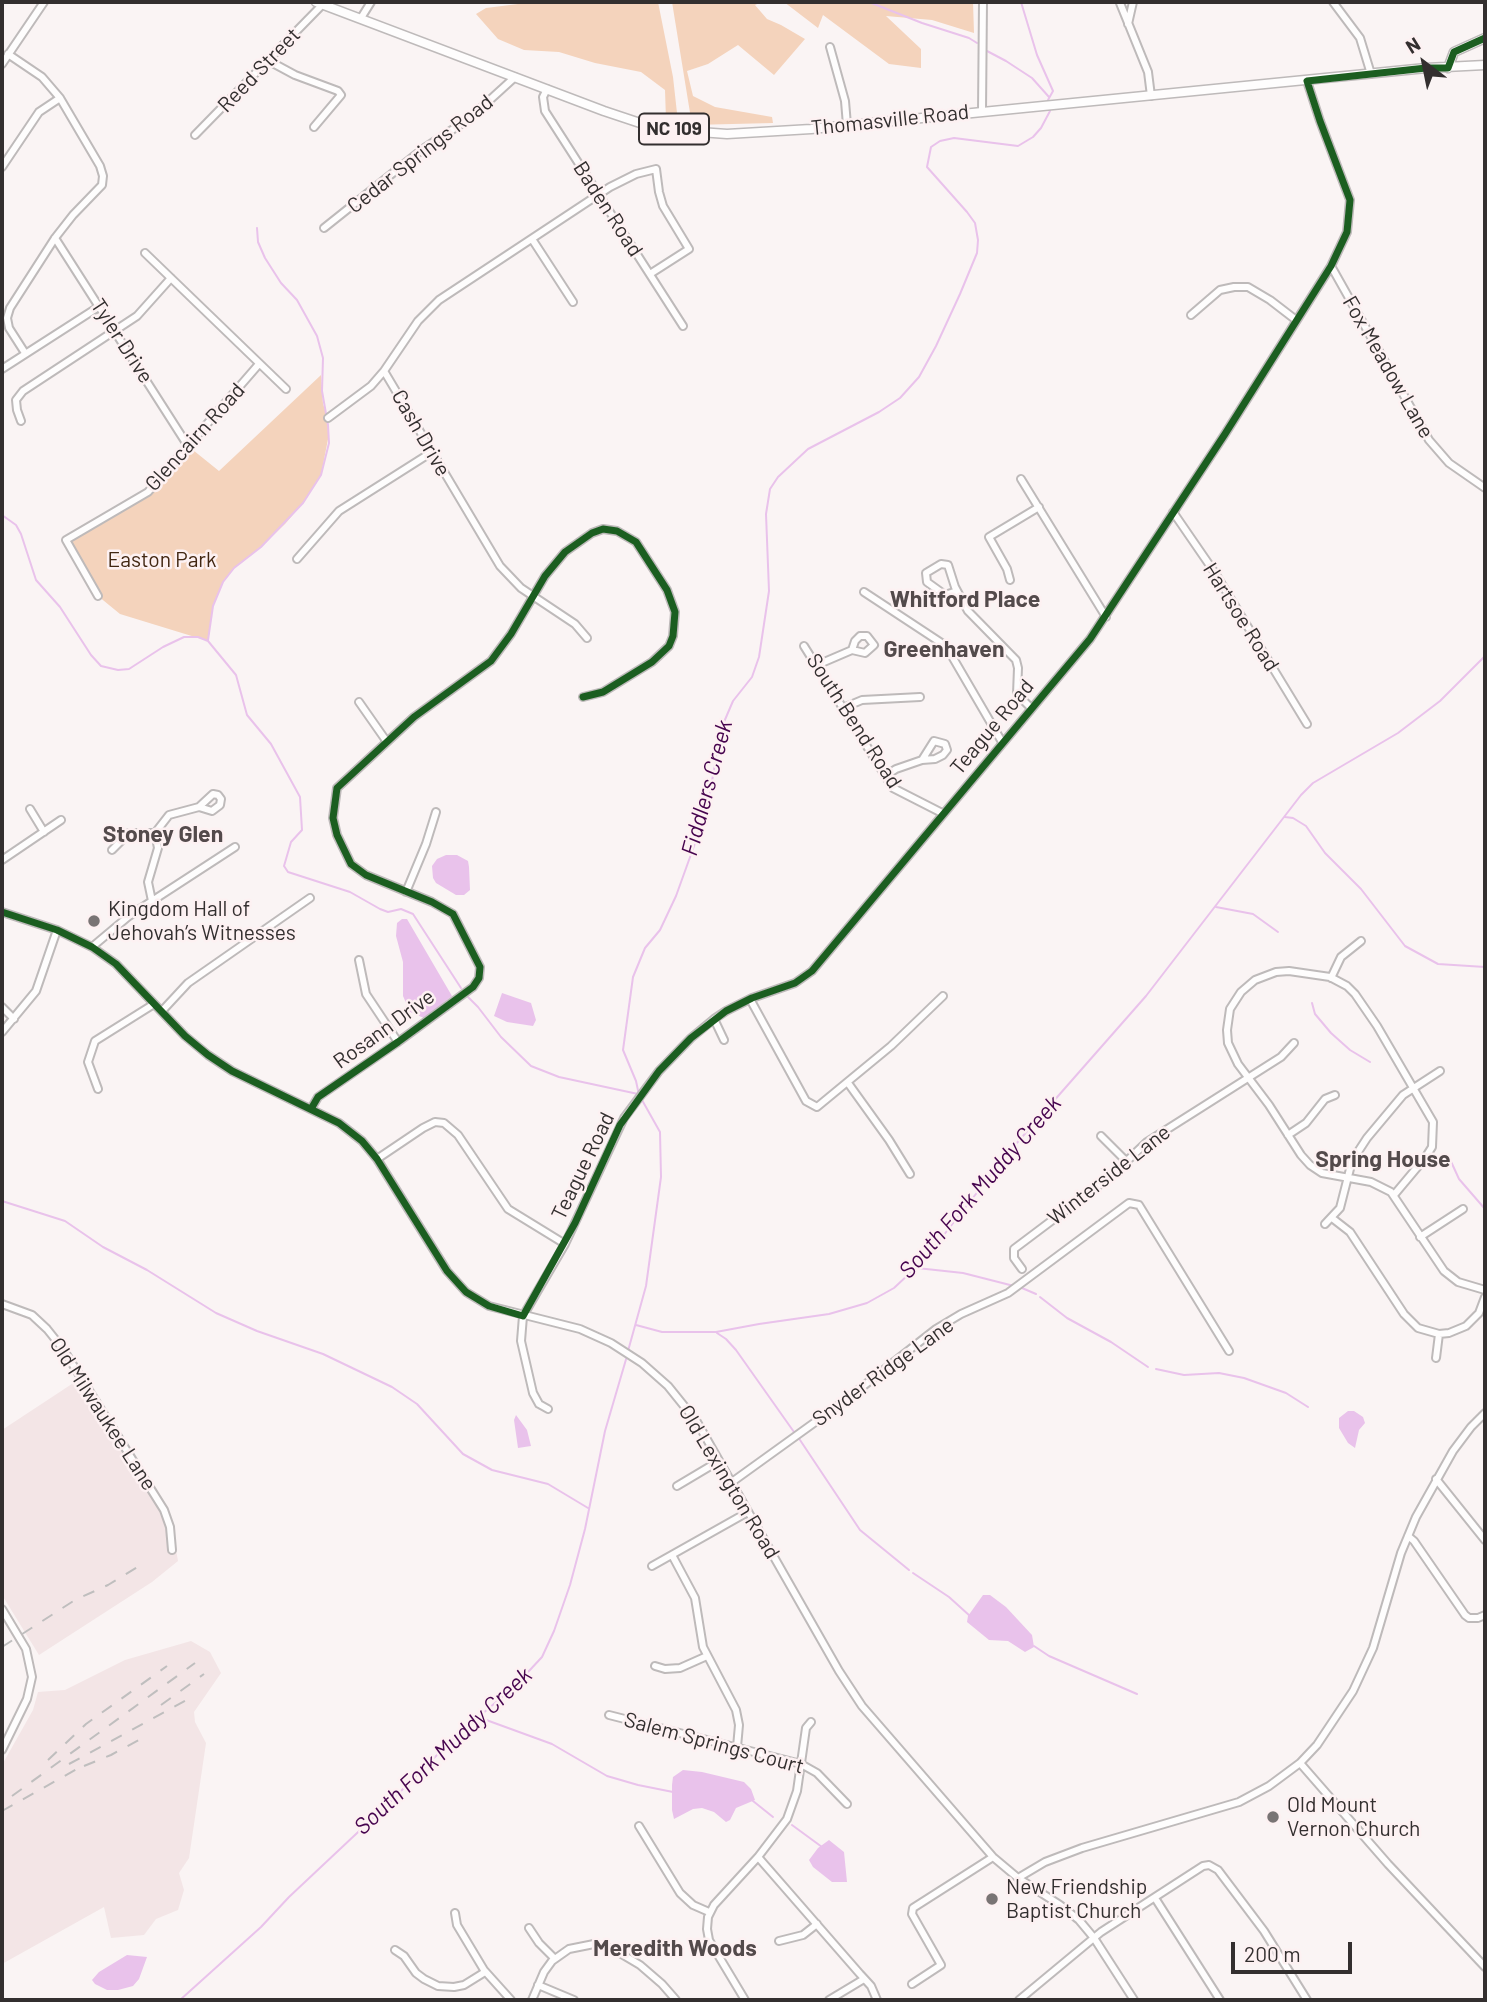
<!DOCTYPE html>
<meta charset="utf-8">
<style>
body{margin:0}
#map{position:relative;width:1487px;height:2002px;overflow:hidden;background:#faf4f4;font-family:Barlow,sans-serif}
canvas{display:block}
.frame{position:absolute;inset:0;border:4px solid #332f2f;pointer-events:none}
.north{position:absolute;left:1389px;top:28px;width:70px;height:70px;-webkit-text-stroke:5px #fdf1f2;paint-order:stroke;rotate:328deg;font-size:19px;font-weight:700;line-height:28px;text-align:center;color:#332f2f}
.north::after{content:'';display:block;margin:auto;width:24px;height:32px;background:#332f2f;clip-path:polygon(50% 0,100% 100%,50% 72%,0 100%)}
.scale{position:absolute;left:1231px;top:1942px;width:121px;height:32px;box-sizing:border-box;border:4px solid #332f2f;border-top:0;padding-left:9px;font-size:21px;line-height:24px;white-space:nowrap;color:#332f2f;-webkit-text-stroke:5px #fdf1f2;paint-order:stroke}
</style>
<div id="map">
<canvas width="1487" height="2002"></canvas>
<div class="frame"></div>
<div class="north">N</div>
<div class="scale">200 m</div>
</div>
<script>
const c = document.querySelector('canvas').getContext('2d');
c.lineJoin = 'round';
function fillPath(path, color) { c.fillStyle = color; c.fill(path, 'evenodd'); }
const shape = rows => new Path2D(rows.map(r => 'M' + r).join(''));
function stroke(path, color, width, dash) { c.strokeStyle = color; c.lineWidth = width; c.lineCap = dash ? 'butt' : 'round'; c.setLineDash(dash || []); c.stroke(path); }
function write(font, color, halo, rows, align = 'center') {
  c.font = font + ' Barlow,sans-serif'; c.lineWidth = 5; c.setLineDash([]); c.textBaseline = 'middle'; c.strokeStyle = halo; c.fillStyle = color; for (const [text, x, y, turn = 0] of rows) {
    c.save(); c.translate(x, y); c.rotate((+turn || 0) * Math.PI / 180); c.textAlign = isNaN(turn) ? turn : align; if (halo) c.strokeText(text, 0, 0); c.fillText(text, 0, 0); c.restore();
  }
}
const built = shape([
 [84,1376,169,1510,178,1561,152,1582,39,1655,2,1595,2,1430],
 [191,1641,210,1652,221,1673,194,1712,195,1722,206,1743,189,1858,179,1873,184,1890,178,1910,156,1919,144,1935,111,1938,104,1907,2,1964,2,1765,33,1710,38,1692,65,1690,125,1660]
]);
const green = shape([
 [534,2,658,2,673,77,678,122,666,120,665,90,641,72,595,63,559,52,524,50,498,39,476,14,486,8],
 [672,2,762,2,755,5,767,19,781,25,805,39,774,75,738,45,708,64,687,71,693,96,715,107,772,117,773,123,692,125],
 [784,2,973,2,974,33,932,20,886,16,921,49,921,68,889,64,823,15,818,28],
 [321,375,323,404,328,418,329,434,321,475,303,503,285,524,261,547,234,568,223,582,213,606,208,641,120,614,98,596,66,540,148,492,188,446,219,471]
]);
const water = shape([
 [457,855,468,861,469,867,470,890,464,895,456,895,436,883,433,878,432,866,437,859,446,855],
 [402,919,407,919,452,996,424,1018,410,1012,403,996,403,962,396,936,397,923],
 [502,993,531,1003,536,1020,533,1026,507,1022,494,1016],
 [1348,1411,1354,1411,1363,1417,1365,1423,1359,1430,1355,1448,1348,1443,1339,1428,1339,1418],
 [516,1415,527,1430,531,1446,518,1448,514,1420],
 [983,1595,990,1595,1006,1607,1032,1635,1034,1647,1025,1652,1008,1641,989,1640,967,1622,968,1616],
 [683,1770,702,1772,744,1782,751,1789,755,1800,736,1808,730,1820,726,1822,714,1812,702,1808,693,1809,674,1819,672,1810,672,1785,673,1777],
 [829,1840,844,1852,847,1882,832,1882,813,1867,809,1860,818,1848],
 [127,1955,147,1957,139,1979,133,1986,118,1990,107,1990,95,1984,92,1980,99,1972]
]);
const stream = shape([
 [869,2,922,23,969,38,977,43],
 [1021,2,1037,55,1053,91,1048,100],
 [987,51,1006,61,1032,78,1049,97],
 [2,515,16,525,21,534,36,580,60,607,91,655,101,666,118,670,129,669,163,647,184,637,198,637,208,641,236,675,247,715,271,744,300,797,302,830,291,842,284,866,288,872,350,892,380,909,388,912,401,909,413,914,461,988],
 [208,640,213,606,223,582,234,568,261,547,303,503,321,475,329,443,328,425,322,391,323,358,317,336,297,300,281,283,265,258,258,242,257,228],
 [1285,817,1293,818,1306,826,1325,853,1361,889,1405,946,1438,964,1485,967],
 [1216,907,1253,914,1278,932],
 [468,997,478,1007,501,1037,531,1066,559,1077,638,1094],
 [1312,1003,1315,1014,1331,1033,1350,1050,1370,1062],
 [639,1095,636,1081,623,1050,633,977,645,948,660,930,676,896,707,810,721,729,733,701,752,677,759,657,769,591,766,514,770,489,778,477,808,449,879,412,900,398,919,377,936,346,960,294,977,253,978,240,975,223,967,212,927,167,931,147,940,141,954,138,1018,146,1033,137,1041,128,1050,111],
 [1448,1155,1459,1179,1485,1209],
 [2,1201,65,1221,103,1247,147,1270,216,1313,257,1331,323,1354,392,1387,417,1404,463,1454,492,1470,548,1484,588,1508],
 [917,1268,963,1273,1014,1286],
 [1022,1288,1036,1294],
 [1040,1297,1067,1318,1111,1342,1148,1367],
 [636,1325,662,1332,716,1332,759,1324,829,1314,867,1303,894,1288,925,1259,1008,1153,1146,996,1301,795,1313,783,1398,733,1440,701,1485,656],
 [717,1333,726,1339,736,1350,794,1432],
 [628,1351,646,1286,661,1177,660,1132,642,1100],
 [1156,1369,1184,1375,1219,1373,1244,1378,1286,1393,1308,1407],
 [798,1437,860,1530,909,1570],
 [913,1573,949,1597,970,1616],
 [1034,1646,1049,1656,1137,1694],
 [478,1717,552,1744,607,1776,638,1785,673,1792],
 [753,1801,773,1817],
 [792,1825,822,1847],
 [180,2000,261,1927,289,1897,389,1803,454,1738,516,1685,542,1657,554,1631,570,1585,585,1529,605,1431,627,1356]
]);
const minor = shape([
 [1333,2,1360,38,1371,74],
 [1120,3,1148,72,1151,96],
 [361,18,371,2],
 [1128,24,1133,2],
 [830,47,845,101,847,125],
 [8,54,42,77,60,98,100,166,103,176,102,185,73,215,55,238,10,308,7,318,9,328,25,353],
 [269,61,295,75,338,91,341,95,314,127],
 [2,64,44,2],
 [547,89,543,97,545,111,683,326],
 [982,111,983,2],
 [195,135,323,4],
 [2,167,39,112,60,98],
 [324,228,423,149,470,118,515,77],
 [55,238,188,446],
 [532,239,573,302],
 [145,253,286,389],
 [1331,266,1429,440,1449,463,1485,488],
 [1191,315,1220,290,1234,287,1248,287,1270,300,1296,320],
 [2,369,100,306],
 [384,371,500,566,521,588,575,624,587,638],
 [328,418,371,386,384,371,418,321,439,300,610,187,636,174,656,169,659,192,663,206,689,249,650,274],
 [21,421,17,410,16,400,23,391,137,316,171,278],
 [1021,479,1106,617],
 [1173,512,1215,573,1307,724],
 [297,559,339,511,432,452],
 [1010,580,1007,569,989,537,1039,507],
 [957,591,945,595,927,582,926,573,941,564,948,565,955,587,968,611,1016,660,1018,668,1017,694,1031,708],
 [864,592,946,646,1002,742],
 [98,596,66,540,148,492,259,364],
 [804,646,893,788,942,813],
 [817,665,852,650,855,641,860,636,867,636,874,645,865,653,852,650],
 [359,702,387,742],
 [843,708,862,700,920,697],
 [885,776,896,769,922,760,934,741,945,744,947,750,943,755,935,759,922,760],
 [30,809,44,832],
 [155,833,169,815,199,807,212,811,220,805,221,799,218,795,213,794,199,807],
 [112,850,129,833,155,833,158,848,148,882,152,901],
 [2,860,61,820],
 [406,892,426,844,436,812],
 [2,912,57,930,92,947,116,964,185,1036,208,1055,232,1071,339,1123,362,1141,377,1159,447,1271,466,1292,489,1306,580,1329,611,1343,642,1363,668,1386,697,1422,839,1671,862,1706,993,1857,1018,1878,1060,1905,1079,1920,1094,1938,1134,2000],
 [92,947,129,916,235,847],
 [359,960,366,994,398,1042],
 [1331,978,1341,957,1361,941],
 [750,999,806,1101,817,1107,891,1046,943,996],
 [2,1007,14,1019],
 [162,1011,188,983,310,898],
 [714,1019,724,1040],
 [2,1032,36,991,57,930],
 [848,1083,889,1140,910,1174],
 [98,1089,88,1062,95,1041,154,1004],
 [311,1109,318,1097,398,1042,473,987,479,978,480,967,453,914,432,902,366,875,351,864,337,835,333,818,337,788,414,717,491,661,511,634,545,576,565,552,592,533,603,529,617,531,636,542,667,590,675,612,673,636,669,646,652,662,603,692,583,697],
 [1288,1135,1306,1123,1325,1099,1335,1095],
 [1101,1136,1126,1161],
 [377,1159,423,1128,435,1122,444,1123,458,1135,508,1209,565,1244],
 [1394,1195,1425,1158,1432,1147,1433,1122,1377,1026,1355,994,1347,986,1330,977,1289,971,1276,972,1255,980,1241,992,1230,1009,1227,1030,1228,1043,1238,1064,1269,1105,1301,1155,1310,1165,1322,1173,1371,1182,1391,1192,1444,1271,1458,1282,1485,1290],
 [1332,1218,1350,1232,1404,1314,1418,1328,1439,1334,1449,1333,1466,1326,1479,1313,1485,1297],
 [1325,1224,1340,1208,1352,1161,1367,1138,1403,1095,1440,1071],
 [1420,1237,1463,1209],
 [1022,1269,1014,1258,1014,1249,1111,1176,1147,1142,1281,1057,1294,1043],
 [2,1304,32,1315,47,1329,63,1349,164,1510,170,1527,172,1550],
 [1436,1358,1439,1334],
 [548,1409,539,1404,533,1393,521,1341,523,1316,565,1244,624,1118,659,1071,691,1038,714,1019,726,1011,752,998,795,983,812,971,1090,639,1225,434,1331,266,1347,232,1350,200,1320,121,1307,81],
 [1436,1479,1485,1540],
 [732,1482,843,1402,936,1329,961,1314,1008,1293,1129,1203,1139,1205,1229,1351],
 [677,1486,719,1461],
 [1408,1536,1414,1541,1465,1615,1469,1618,1478,1618,1485,1615],
 [672,1555,695,1598,703,1647,736,1710,739,1725,737,1747],
 [652,1566,748,1512],
 [2,1609,26,1649,32,1677,27,1699,2,1750],
 [655,1666,665,1669,680,1668,707,1656],
 [609,1715,801,1764,817,1773,847,1804],
 [1300,1763,1388,1864,1485,1967],
 [639,1826,680,1893,693,1905,709,1912],
 [758,1857,860,1974,871,1986,877,2000],
 [1018,1878,1045,1862,1082,1848,1239,1802,1269,1786,1300,1763,1317,1745,1353,1691,1373,1648,1401,1553,1416,1517,1453,1451,1471,1427,1485,1413],
 [1155,1898,1220,2000],
 [455,1913,457,1925,484,1970,511,2000],
 [529,1928,539,1943,555,1959],
 [779,1941,803,1935,817,1924],
 [395,1950,404,1956,416,1973,424,1979,438,1986,454,1987,464,1985,485,1972],
 [912,1984,941,1965,912,1914,913,1908,993,1857],
 [538,1985,574,2000],
 [532,2000,544,1972,552,1961,569,1949,594,1944,613,1949,640,1965,662,1984,676,2000],
 [745,2000,709,1940,707,1929,708,1917,714,1905,758,1857,787,1819,797,1791,806,1728,811,1722],
 [829,2000,864,1979],
 [1019,2000,1101,1932,1203,1866,1209,1865,1218,1870,1264,1931,1307,2000]
]);
const major = shape([
 [316,2,604,111,643,124,686,131,727,134,811,129,1426,68,1485,65],
 [1448,68,1454,52,1485,38]
]);
const rail = shape([
 [2,1647,75,1600,108,1585,139,1566],
 [161,1705,204,1674],
 [48,1760,86,1724,167,1666],
 [69,1764,192,1697],
 [84,1766,111,1755,148,1735],
 [12,1796,195,1663],
 [2,1811,84,1765]
]);
const cycleway = shape([
 [2,912,57,930,92,947,116,964,185,1036,208,1055,232,1071,339,1123,362,1141,377,1159,447,1271,466,1292,489,1306,523,1316,575,1223,620,1125,659,1071,691,1038,726,1011,752,998,795,983,812,971,1090,639,1225,434,1331,266,1347,232,1350,200,1320,121,1307,81,1426,68,1448,68,1454,52,1485,38],
 [311,1109,318,1097,398,1042,473,987,479,978,480,967,453,914,432,902,366,875,351,864,337,835,333,818,337,788,414,717,491,661,511,634,545,576,565,552,592,533,603,529,617,531,636,542,667,590,675,612,673,636,669,646,652,662,603,692,583,697]
]);
const markers = [
 [94,921,7,"#797474"],
 [1273,1817,7,"#797474"],
 [992,1899,7,"#797474"]
];
const shields = [
 [674,129,70]
];
const shieldNames = [
 ["NC 109",674,129]
];
const streetNames = [
 ["Reed Street",259,70,-46],
 ["Thomasville Road",890,120,-6],
 ["Cedar Springs Road",420,154,-38],
 ["Baden Road",608,209,57],
 ["Tyler Drive",122,341,57],
 ["Fox Meadow Lane",1388,367,60],
 ["Cash Drive",421,433,60],
 ["Glencairn Road",195,437,-48],
 ["Hartsoe Road",1241,617,58],
 ["South Bend Road",854,721,57],
 ["Teague Road",992,727,-50],
 ["Rosann Drive",384,1029,-36],
 ["Teague Road",583,1166,-64],
 ["Winterside Lane",1109,1175,-38],
 ["Snyder Ridge Lane",883,1372,-36],
 ["Old Milwaukee Lane",103,1414,57],
 ["Old Lexington Road",729,1482,59],
 ["Salem Springs Court",714,1743,15]
];
const parkNames = [
 ["Easton Park",162,560]
];
const poiNames = [
 ["Kingdom Hall of",108,909],
 ["Jehovah’s Witnesses",108,933],
 ["Old Mount",1287,1805],
 ["Vernon Church",1287,1829],
 ["New Friendship",1006,1887],
 ["Baptist Church",1006,1911]
];
const neighbourhoodNames = [
 ["Whitford Place",965,599],
 ["Greenhaven",944,649],
 ["Stoney Glen",163,834],
 ["Spring House",1383,1159],
 ["Meredith Woods",675,1948]
];
const waterNames = [
 ["Fiddlers Creek",707,788,-75],
 ["South Fork Muddy Creek",980,1187,-49],
 ["South Fork Muddy Creek",443,1751,-43]
];
fillPath(built, '#f3e5e6');
fillPath(green, '#f4d3bc');
fillPath(water, '#e9c2eb');
stroke(stream, '#e9c2eb', 2);
stroke(minor, '#bebaba', 10);
stroke(major, '#bebaba', 11);
stroke(minor, '#fefdfd', 6);
stroke(major, '#fefdfd', 8);
stroke(rail, '#bfbebe', 2, [12, 12]);
stroke(cycleway, '#1b5e20', 7);
for (const [x, y, r, color] of markers) { const dot = new Path2D(); dot.arc(x, y, r, 0, 2 * Math.PI); c.fillStyle = color; c.fill(dot); stroke(dot, '#fdf1f2', 2.5); }
for (const [x, y, w] of shields) { const box = new Path2D(); box.roundRect(x - w / 2, y - 15.5, w, 31, 5); c.fillStyle = '#fdf1f2'; c.fill(box); stroke(box, '#332f2f', 2); }
write('bold 19px', '#332f2f', null, shieldNames);
write('21px', '#332f2f', '#fdf1f2', streetNames);
write('21px', '#422712', '#fdf1f2', parkNames);
write('21px', '#332f2f', '#fdf1f2', poiNames, 'left');
write('bold 23px', '#534a4b', '#fdf1f2', neighbourhoodNames);
write('italic 23px', '#46044e', '#fdf1f2', waterNames);
</script>
